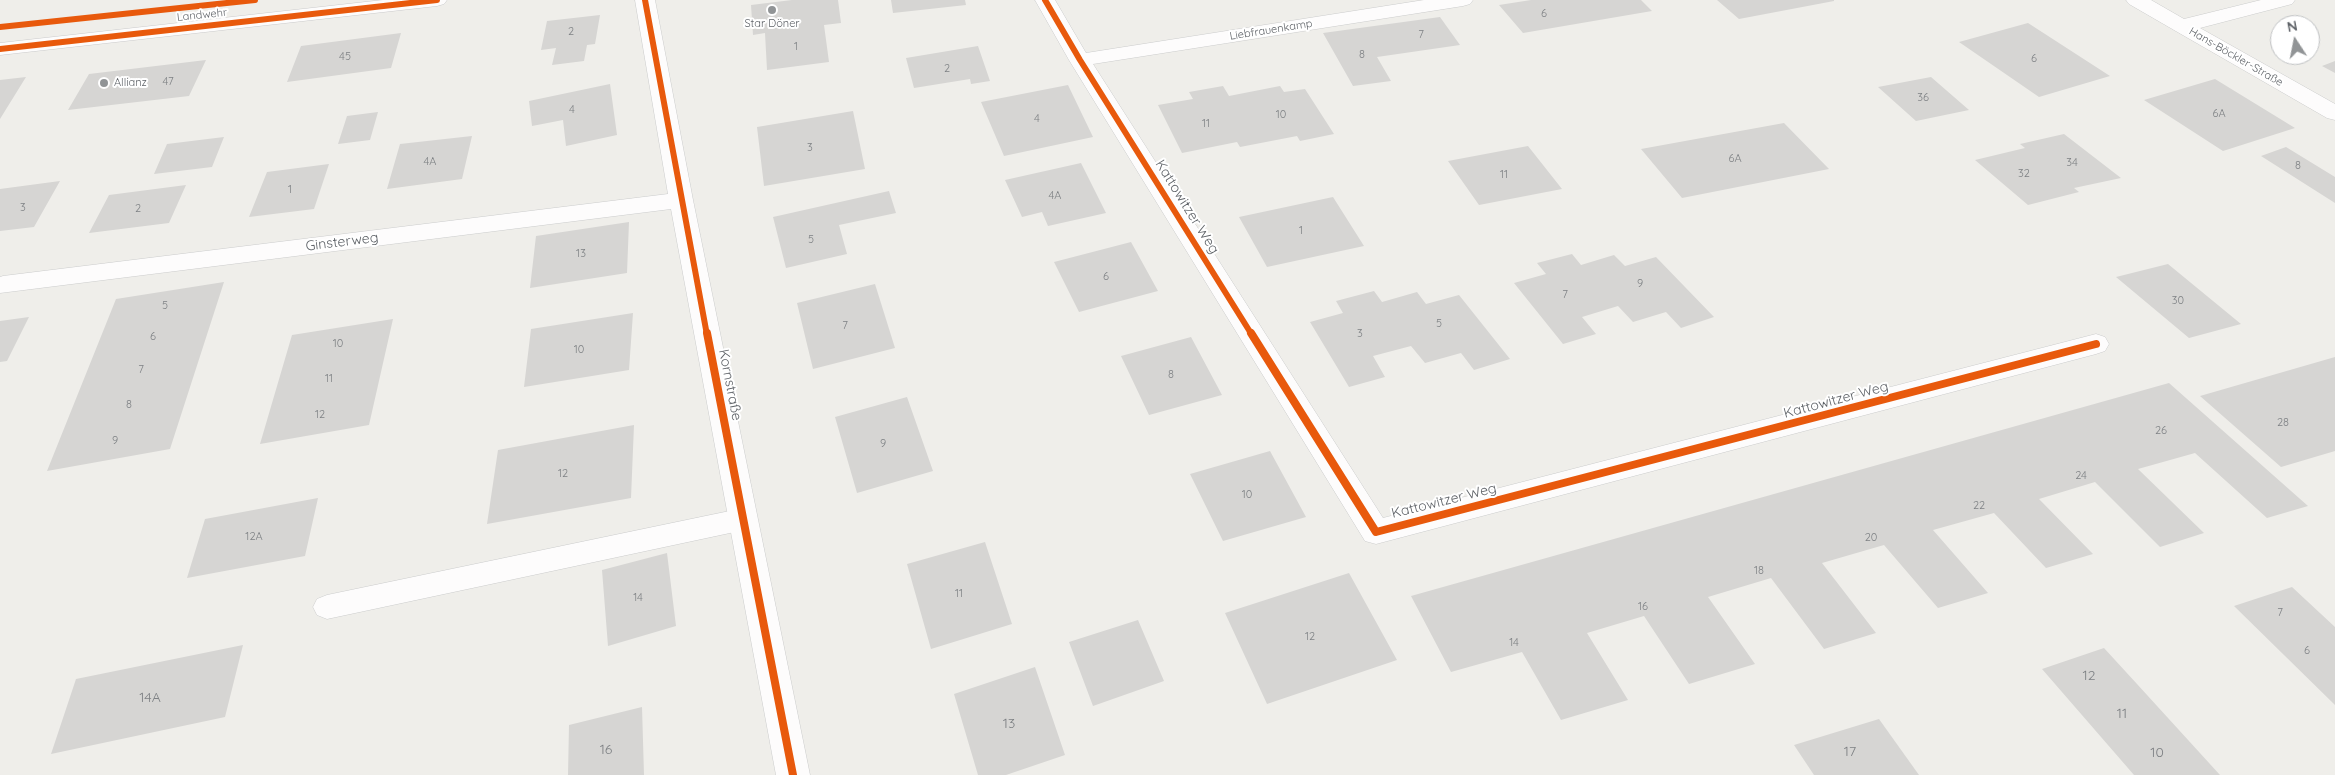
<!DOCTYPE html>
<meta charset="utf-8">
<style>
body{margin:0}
#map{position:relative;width:2335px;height:775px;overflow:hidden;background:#efeeea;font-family:Quicksand,sans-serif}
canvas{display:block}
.north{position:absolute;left:2270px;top:15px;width:50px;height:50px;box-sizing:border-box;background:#fff;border:1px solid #bfc1c3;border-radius:50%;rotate:349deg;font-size:14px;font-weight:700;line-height:20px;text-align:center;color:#5f6368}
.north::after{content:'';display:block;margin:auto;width:18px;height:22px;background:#919496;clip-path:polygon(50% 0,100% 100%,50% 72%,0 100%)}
</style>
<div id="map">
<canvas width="2335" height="775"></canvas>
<div class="north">N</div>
</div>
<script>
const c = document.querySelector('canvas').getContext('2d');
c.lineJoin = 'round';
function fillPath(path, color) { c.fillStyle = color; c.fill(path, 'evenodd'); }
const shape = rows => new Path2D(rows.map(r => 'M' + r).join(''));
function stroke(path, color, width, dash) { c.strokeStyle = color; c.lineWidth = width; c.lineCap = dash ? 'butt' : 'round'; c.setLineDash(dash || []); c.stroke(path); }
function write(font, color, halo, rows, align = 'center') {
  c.font = font + ' Quicksand,sans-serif'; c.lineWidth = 4; c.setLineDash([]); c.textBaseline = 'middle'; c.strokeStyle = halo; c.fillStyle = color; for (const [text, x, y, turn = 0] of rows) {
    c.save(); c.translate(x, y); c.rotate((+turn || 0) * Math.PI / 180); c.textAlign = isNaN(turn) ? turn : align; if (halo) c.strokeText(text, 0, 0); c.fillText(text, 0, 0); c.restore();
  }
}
const building = shape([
 [792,0,838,0,841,23,824,25,829,62,767,70,765,33,753,35,751,5],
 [891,0,965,0,966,5,893,13],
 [1531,0,1641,0,1652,11,1523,33,1499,5],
 [1717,0,1834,0,1834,1,1739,19],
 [600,15,595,44,587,45,584,61,552,65,556,48,541,50,547,21],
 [1440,17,1460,45,1377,57,1391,81,1353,86,1323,33],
 [2028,23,2110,76,2039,97,1959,42],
 [401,33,391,68,287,82,301,46],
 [978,46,990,81,971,84,970,79,914,88,906,58],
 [206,60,189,96,68,110,89,74],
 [2335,61,2335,73,2322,66],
 [26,77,0,119,0,80],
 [1931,77,1969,110,1916,121,1878,87],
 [2215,79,2295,128,2223,151,2144,100],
 [610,84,617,135,566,146,563,120,532,126,529,101],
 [1068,85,1093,137,1004,156,981,102],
 [1223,86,1229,96,1280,86,1284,92,1305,89,1334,134,1300,141,1297,136,1240,147,1237,142,1182,153,1158,105,1193,99,1189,92],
 [853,111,865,169,764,186,757,127],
 [378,112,370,140,338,144,347,116],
 [1784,123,1829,169,1682,198,1641,149],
 [2064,134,2121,178,2074,188,2079,192,2028,205,1975,160,2025,148,2020,144],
 [472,136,462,179,387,189,400,144],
 [224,137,212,167,154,174,167,144],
 [1528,146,1562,189,1479,205,1448,161],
 [2286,147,2335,177,2335,203,2261,156],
 [1081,163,1106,213,1048,226,1042,212,1022,217,1005,180],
 [329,164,314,209,249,217,267,172],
 [60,181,34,227,0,231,0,189],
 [186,185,169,223,89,233,109,195],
 [889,191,896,213,839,225,847,254,786,268,773,217],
 [1333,197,1364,246,1267,267,1239,217],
 [629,222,627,273,530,288,536,236],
 [1131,242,1158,291,1079,312,1054,262],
 [1572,254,1581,265,1614,255,1625,266,1656,257,1714,317,1681,328,1666,312,1633,322,1618,306,1582,317,1596,334,1563,344,1514,283,1546,274,1537,263],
 [2168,264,2241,324,2189,338,2116,277],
 [224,282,170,449,47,471,116,299],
 [875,284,895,348,813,369,797,303],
 [1374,291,1382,302,1417,292,1426,304,1459,295,1510,359,1474,370,1461,353,1425,363,1411,346,1373,356,1385,377,1349,387,1310,322,1343,313,1336,301],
 [633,313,629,370,524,387,531,329],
 [29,317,7,361,0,362,0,321],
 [393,319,369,425,260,444,292,335],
 [1191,337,1222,395,1149,415,1121,356],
 [2335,357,2335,451,2281,467,2200,396],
 [2169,383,2308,506,2267,518,2195,453,2138,469,2204,533,2160,547,2095,482,2039,499,2093,554,2046,568,1994,513,1933,530,1988,593,1938,608,1884,545,1822,563,1876,633,1824,649,1771,578,1708,597,1755,664,1689,684,1644,616,1587,633,1628,700,1561,720,1522,652,1451,672,1411,596],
 [907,397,933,471,857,493,835,417],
 [634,425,631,498,487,524,498,450],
 [1270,451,1306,517,1223,541,1190,474],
 [318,498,305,556,187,578,205,519],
 [985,542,1012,624,931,649,907,564],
 [667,553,676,626,608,646,602,570],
 [1349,573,1397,660,1267,704,1225,613],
 [2292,587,2335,627,2335,705,2234,606],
 [1138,620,1164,681,1093,706,1069,642],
 [243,645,225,717,51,754,76,679],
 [2104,648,2137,684,2220,775,2134,775,2042,669],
 [1035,667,1065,755,1006,775,978,775,954,694],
 [642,707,644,775,568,775,569,725],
 [1879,719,1919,775,1814,775,1794,745]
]);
const lane = shape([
 [744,508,753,512,757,519,753,526,744,530,327,619,317,615,313,607,317,599,327,595,744,508]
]);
const street = shape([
 [635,0,655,0,693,200,810,775,776,775,671,209,0,293,0,277,3,276,668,194,635,0],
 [1035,0,1055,0,1086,53,1424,0,1473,0,1470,4,1463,6,1093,64,1383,518,2096,334,2105,337,2109,344,2105,351,2096,354,1376,544,1365,541,1069,60,1035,0],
 [2126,0,2151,0,2184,19,2261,0,2295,0,2292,4,2200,28,2335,104,2335,120,2327,118,2174,30,2129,4,2126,0]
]);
const secondary = shape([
 [383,0,447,0,444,4,437,6,0,55,0,43,383,0]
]);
const cyclewayFar1 = shape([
 [645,0,707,335],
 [1045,0,1080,60,1252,335],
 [0,27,255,0],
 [0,49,437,0]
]);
const cycleway = shape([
 [707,333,793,775],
 [1251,333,1376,532,2096,344]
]);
const markers = [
 [772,10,5,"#919496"],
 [104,83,5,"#919496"]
];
const numberNames = [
 ["6",1544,14],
 ["2",571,32],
 ["7",1421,35],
 ["1",796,47],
 ["8",1362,55],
 ["45",345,57],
 ["6",2034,59],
 ["2",947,69],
 ["47",168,82],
 ["36",1923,98],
 ["4",572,110],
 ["6A",2219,114],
 ["10",1281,115],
 ["4",1037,119],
 ["11",1206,124],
 ["3",810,148],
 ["6A",1735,159],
 ["4A",430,162],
 ["34",2072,163],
 ["8",2298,166],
 ["32",2024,174],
 ["11",1504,175],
 ["1",290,190],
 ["4A",1055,196],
 ["3",23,208],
 ["2",138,209],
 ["1",1301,231],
 ["5",811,240],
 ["13",581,254],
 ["6",1106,277],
 ["9",1640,284],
 ["7",1565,295],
 ["30",2178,301],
 ["5",165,306],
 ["5",1439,324],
 ["7",845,326],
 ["3",1360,334],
 ["6",153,337],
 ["10",338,344],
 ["10",579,350],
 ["7",141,370],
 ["8",1171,375],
 ["11",329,379],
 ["8",129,405],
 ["12",320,415],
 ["28",2283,423],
 ["26",2161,431],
 ["9",115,441],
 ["9",883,444],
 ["12",563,474],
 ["24",2081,476],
 ["10",1247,495],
 ["22",1979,506],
 ["12A",254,537],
 ["20",1871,538],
 ["18",1759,571],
 ["11",959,594],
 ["14",638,598],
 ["16",1643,607],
 ["7",2280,613],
 ["12",1310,637],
 ["14",1514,643],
 ["6",2307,651]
];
const farStreetnames = [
 ["Landwehr",202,15,-6],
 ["Liebfrauenkamp",1271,30,-9],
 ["Hans-Böckler-Straße",2236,57,30]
];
const farPoinames = [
 ["Star Döner",772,24],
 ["Allianz",114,83,"left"]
];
const streetNames = [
 ["Kattowitzer Weg",1187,207,58],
 ["Ginsterweg",342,242,-7],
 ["Kornstraße",730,385,79],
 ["Kattowitzer Weg",1836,400,-15],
 ["Kattowitzer Weg",1444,501,-14]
];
const nearNumbernames = [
 ["12",2089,676],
 ["14A",150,698],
 ["11",2122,714],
 ["13",1009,724],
 ["16",606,750],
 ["17",1850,752],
 ["10",2157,753]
];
fillPath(building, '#d6d5d3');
stroke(lane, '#cbcccc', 1);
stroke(street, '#cbcccc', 1);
stroke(secondary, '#cacacb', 1);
fillPath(lane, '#fdfcfc');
fillPath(street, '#fdfcfc');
fillPath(secondary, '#fdfcfc');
stroke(cyclewayFar1, '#e8590c', 6);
stroke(cycleway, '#e8590c', 8);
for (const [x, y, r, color] of markers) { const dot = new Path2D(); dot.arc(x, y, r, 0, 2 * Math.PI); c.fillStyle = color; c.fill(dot); stroke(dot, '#fff', 2); }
write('11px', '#7e8184', null, numberNames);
write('11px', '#5f6368', '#fff', farStreetnames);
write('11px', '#5f6368', '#fff', farPoinames);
write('14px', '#5f6368', '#fff', streetNames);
write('14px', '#7e8184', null, nearNumbernames);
</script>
